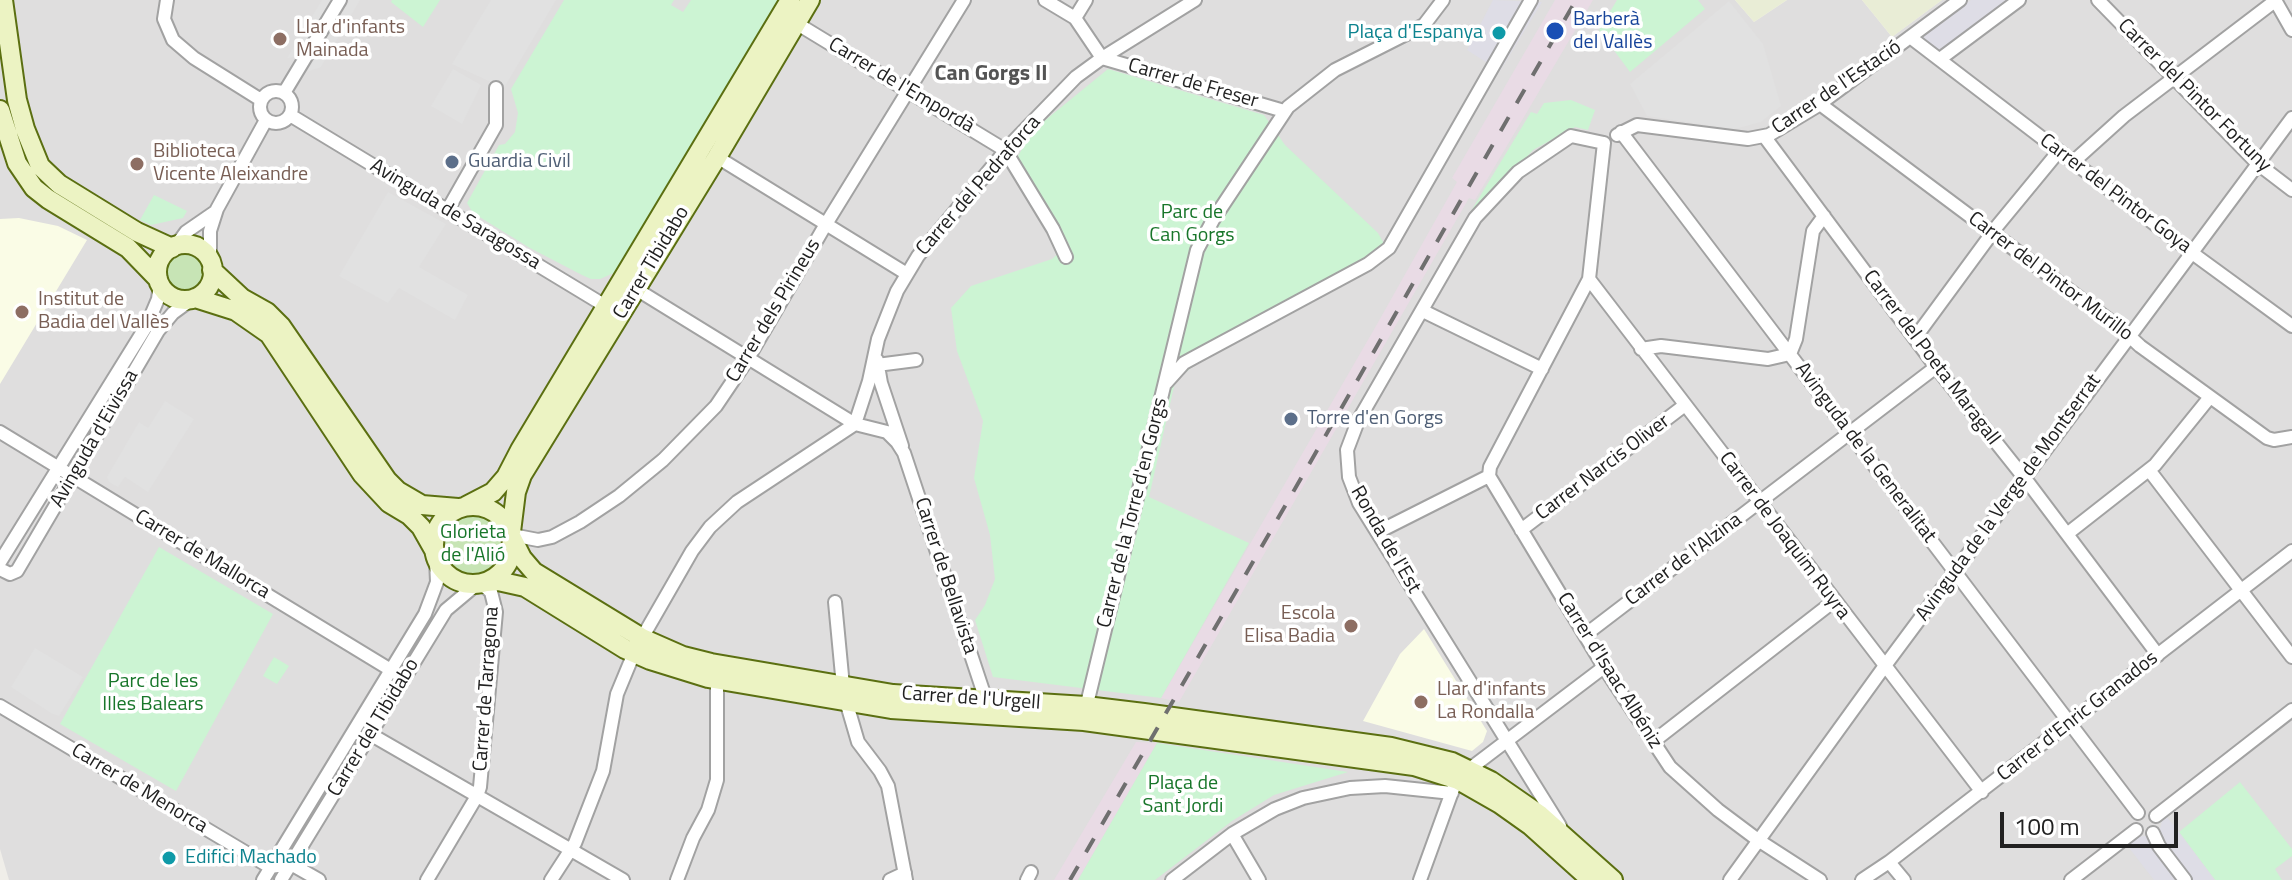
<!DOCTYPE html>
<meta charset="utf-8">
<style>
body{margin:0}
#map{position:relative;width:2292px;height:880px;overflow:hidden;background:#f0eee9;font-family:"Titillium Web",sans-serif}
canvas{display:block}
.scale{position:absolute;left:2000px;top:812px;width:178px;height:36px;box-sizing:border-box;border:4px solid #212121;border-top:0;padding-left:10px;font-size:24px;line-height:28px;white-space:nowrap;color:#212121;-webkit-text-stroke:6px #fff;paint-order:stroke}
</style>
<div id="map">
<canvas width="2292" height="880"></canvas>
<div class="scale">100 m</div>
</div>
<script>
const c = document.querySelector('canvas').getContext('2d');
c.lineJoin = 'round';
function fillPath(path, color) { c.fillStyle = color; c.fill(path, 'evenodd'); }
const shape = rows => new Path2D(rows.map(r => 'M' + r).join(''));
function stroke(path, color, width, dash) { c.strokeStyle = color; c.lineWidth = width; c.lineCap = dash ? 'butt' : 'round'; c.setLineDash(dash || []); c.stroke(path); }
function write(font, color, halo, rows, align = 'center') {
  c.font = font + ' "Titillium Web",sans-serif'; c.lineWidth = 7; c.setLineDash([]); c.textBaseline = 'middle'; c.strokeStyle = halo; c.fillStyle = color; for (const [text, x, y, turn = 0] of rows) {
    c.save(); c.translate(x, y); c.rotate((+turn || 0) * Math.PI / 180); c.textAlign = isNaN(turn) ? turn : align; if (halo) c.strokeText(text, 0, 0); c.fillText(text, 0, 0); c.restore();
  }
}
const residential = shape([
 [0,0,1735,0,1754,22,1787,0,1862,0,1892,37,1942,0,2292,0,2292,880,9,880,0,849]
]);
const industrial = shape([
 [1555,0,1593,0,1475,200,1469,198,1179,702,1161,698,1376,326,1457,182,1452,178],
 [1136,742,1157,743,1078,880,1054,880]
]);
const education = shape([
 [19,218,58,226,87,240,0,384,0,219],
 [1424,629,1487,731,1483,742,1472,751,1363,721,1400,654]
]);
const farmland = shape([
 [1735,0,1787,0,1754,22],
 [1862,0,1942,0,1892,37]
]);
const grass = shape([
 '167 272a18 18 0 1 1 36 0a18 18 0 1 1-36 0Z',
 '440 545a33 33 0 1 1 66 0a33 33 0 1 1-66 0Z'
]);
const park = shape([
 [392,0,440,0,423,27,391,2],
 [564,0,674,0,671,5,683,12,691,0,779,0,616,272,600,279,591,279,582,275,530,248,473,213,467,203,499,145,505,144,515,132,518,113,511,89],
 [1617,0,1698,0,1705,9,1630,72,1599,30],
 [1108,69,1264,115,1285,145,1378,233,1391,256,1202,358,1175,382,1149,497,1249,543,1161,698,993,677,975,620,985,605,995,579,990,535,974,478,983,421,957,351,951,308,971,286,1052,259,1069,244,1017,158,1032,131],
 [1571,100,1595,110,1588,130,1575,127,1533,150,1468,224,1465,221,1531,112,1537,114,1544,103],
 [154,195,187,211,183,218,151,225,140,220],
 [159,547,273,614,176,791,60,724],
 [274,657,289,666,277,684,263,676],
 [1157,743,1348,772,1274,795,1232,821,1155,880,1078,880],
 [2240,782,2292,849,2292,856,2275,869,2282,880,2215,880,2179,832]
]);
const parking = shape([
 [322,0,332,0,297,57,287,58],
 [350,0,360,0,321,67,307,72],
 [491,0,556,0,504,88,452,64],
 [1729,1,1763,44,1781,106,1761,122,1734,129,1647,116,1630,84],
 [453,69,481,85,462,124,431,106],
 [388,192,446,224,419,267,468,295,455,320,399,288,388,303,339,276],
 [165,401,194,419,148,492,125,477,118,487,109,482,107,477,139,422,148,428],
 [35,648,83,677,59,716,51,713,11,687]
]);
const plaza = shape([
 [1493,0,1542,2,1500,71,1467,50],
 [1971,0,2011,0,1940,54,1921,36],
 [2166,816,2179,832,2215,880,2154,880,2126,844,2135,837,2155,835,2161,826,2162,820]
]);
const street = shape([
 [167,0,164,19,173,40,194,58,261,100],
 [1045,0,1075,18,1102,58],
 [2098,0,2258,164,2292,190],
 [2275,0,2292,30],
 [1075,18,1086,0],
 [796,23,1005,150,1053,229,1066,257],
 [1910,37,2199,258,2292,326],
 [1102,58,1284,111],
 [1940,59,2019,0],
 '260 107a16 16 0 1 1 32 0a16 16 0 1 1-32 0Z',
 [284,93,340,0],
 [1820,104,2125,332,2140,346,2267,438,2274,440,2292,437],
 [290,115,612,310],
 [1621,132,2138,813],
 [1617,135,1637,125,1748,139,1769,135,1817,106,1960,0],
 [1764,136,1936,367,2030,485,2158,655],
 [717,157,907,274],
 [2073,162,2124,116,2275,1],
 [447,211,496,125,496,88],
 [175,247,186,232,215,212],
 [210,262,210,231,217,209,266,120],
 [1589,279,1982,792],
 [636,289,855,424,887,432,897,442,904,453,986,700],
 [1423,311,1542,369],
 [1915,338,1998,225,2059,151],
 [1641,349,1661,346,1768,359,1790,354,1796,339,1813,231,1824,216],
 [877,360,881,383,902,446],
 [877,365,916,360],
 [1166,383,1184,363,1195,357,1368,264,1389,248,1531,0],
 [0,432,404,678],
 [2149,470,2292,657],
 [1489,476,1604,667,1670,767,1718,810,1758,840,1820,880],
 [1489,476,1490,467,1589,279,1604,143],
 [1521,530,1685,405],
 [1378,532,1489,476],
 [2067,534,2155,465,2210,397],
 [512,535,538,540,552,537,580,522,619,496,663,460,716,406,747,360,826,224,964,0],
 [0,562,147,325,158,299,160,284],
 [0,569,10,574,17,571,158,331,173,313,192,299],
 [835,602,843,686],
 [1585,635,1936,367],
 [642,638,692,551,710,527,737,502,855,424,869,381,878,339,897,291,918,256,1011,144,1076,77,1102,58,1195,0],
 [846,701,858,742,880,771,888,786,906,880],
 [0,706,270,867,291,864,319,880],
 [1085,712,1197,250,1213,220,1288,107,1335,70,1424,25,1443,0],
 [370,734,623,880],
 [1654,741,1834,601],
 [1463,774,1604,667],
 [2156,816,2292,710],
 [1560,826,1359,503,1349,477,1347,450,1358,421,1475,218,1518,172,1571,136,1604,143],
 [2153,833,2159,846,2185,880],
 [1232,834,1259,880],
 [1889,862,1904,880],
 [263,880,425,614,437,582,436,560],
 [281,880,446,610,477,584],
 [427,880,477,796,480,787,496,612,491,592,482,584],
 [551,880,575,843,603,771,617,694,634,653],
 [677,880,693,838,708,810,717,780,717,688,721,680],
 [890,880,905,873],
 [1027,880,1031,872],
 [1172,880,1232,834,1275,809,1303,798,1350,788,1385,786,1452,793],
 [1420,880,1453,789],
 [1730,880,1884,667,2292,118],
 [1862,880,1889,862,2292,551],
 [2071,880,2136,830]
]);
const secondary = shape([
 [3,0,17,100,25,129,40,166,59,184,137,232,172,248],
 [0,110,17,163,34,188,48,199,128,248,158,279],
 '157 272a28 28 0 1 1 56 0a28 28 0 1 1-56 0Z',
 [212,270,242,298,267,312,281,326,387,480,398,491,422,505,458,508],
 [195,298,236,311,269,334,362,474,389,503,409,515,421,527,434,550],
 '434 545a39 39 0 1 1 78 0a39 39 0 1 1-78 0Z',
 [466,506,493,492,506,477,520,450,790,0],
 [511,532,516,492,522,475,717,157,810,0],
 [512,538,522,558,534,572,642,638,683,656,711,663,893,694,1086,706,1144,713,1391,747,1452,762,1491,781,1540,815,1613,880],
 [487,582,498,581,525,587,625,649,650,660,708,678,891,709,1084,721,1414,766,1458,780,1500,804,1531,826,1591,880]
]);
const rail = shape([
 [1070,880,1576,0]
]);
const markers = [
 [1555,31,10,"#1a4fb4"],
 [1499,33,8,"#0f9aa8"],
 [280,39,8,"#8d6e63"],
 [452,162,8,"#5c6f8a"],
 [137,164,8,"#8d6e63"],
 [22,312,8,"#8d6e63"],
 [1291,419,8,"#5c6f8a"],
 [1351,626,8,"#8d6e63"],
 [1421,702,8,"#8d6e63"],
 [169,858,8,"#0f9aa8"]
];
const transitNames = [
 ["Barberà",1573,20],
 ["del Vallès",1573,43]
];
const educationNames = [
 ["Llar d'infants",296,28],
 ["Mainada",296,51],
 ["Biblioteca",153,152],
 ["Vicente Aleixandre",153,175],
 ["Institut de",38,300],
 ["Badia del Vallès",38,323],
 ["Escola",1335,614,"right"],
 ["Elisa Badia",1335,637,"right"],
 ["Llar d'infants",1437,690],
 ["La Rondalla",1437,713]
];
const cultureNames = [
 ["Plaça d'Espanya",1483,33],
 ["Edifici Machado",185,858,"left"]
];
const streetNames = [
 ["Carrer de Freser",1193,84,16],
 ["Carrer de l'Empordà",901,86,31],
 ["Carrer de l'Estació",1837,88,-34],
 ["Carrer del Pintor Fortuny",2194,96,45],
 ["Carrer del Pedraforca",979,186,-49],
 ["Carrer del Pintor Goya",2115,194,37],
 ["Avinguda de Saragossa",455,215,31],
 ["Carrer Tibidabo",652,263,-59],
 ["Carrer del Pintor Murillo",2050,277,37],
 ["Carrer dels Pirineus",774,311,-59],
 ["Carrer del Poeta Maragall",1931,358,53],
 ["Avinguda d'Eivissa",95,439,-60],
 ["Avinguda de la Generalitat",1865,453,53],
 ["Carrer Narcis Oliver",1603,468,-37],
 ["Avinguda de la Verge de Montserrat",2009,498,-54],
 ["Carrer de la Torre d'en Gorgs",1133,513,-76],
 ["Carrer de Joaquim Ruyra",1784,536,53],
 ["Ronda de l'Est",1385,540,60],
 ["Carrer de Mallorca",202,555,31],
 ["Carrer de l'Alzina",1684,560,-37],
 ["Carrer de Bellavista",945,576,72],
 ["Carrer d'Isaac Albéniz",1609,671,58],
 ["Carrer de Tarragona",487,689,-86],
 ["Carrer de l'Urgell",971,699,4],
 ["Carrer d'Enric Granados",2078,717,-38],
 ["Carrer del Tibidabo",374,728,-59],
 ["Carrer de Menorca",139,789,31]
];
const serviceNames = [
 ["Guardia Civil",468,162],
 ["Torre d'en Gorgs",1307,419]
];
const parkNames = [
 ["Parc de",1192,213],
 ["Can Gorgs",1192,236],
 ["Glorieta",473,533],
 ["de l'Alió",473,556],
 ["Parc de les",153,682],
 ["Illes Balears",153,705],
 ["Plaça de",1183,784],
 ["Sant Jordi",1183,807]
];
const neighbourhoodNames = [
 ["Can Gorgs II",991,75]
];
fillPath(residential, '#dfdede');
fillPath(industrial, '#e9dbe5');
fillPath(education, '#fafce6');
fillPath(farmland, '#e9edd6');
fillPath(grass, '#c7e4b5');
fillPath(park, '#ccf4d3');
fillPath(parking, '#e1e1e1');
fillPath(plaza, '#dedde6');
stroke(street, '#a2a2a2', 16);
stroke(secondary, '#5b6f11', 22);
stroke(street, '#fff', 12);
stroke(secondary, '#ecf3c3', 18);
stroke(rail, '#6f6f6f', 4, [16, 16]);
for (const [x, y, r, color] of markers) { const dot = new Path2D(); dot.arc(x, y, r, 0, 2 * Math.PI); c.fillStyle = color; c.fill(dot); stroke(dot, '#fff', 3); }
write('20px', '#164399', '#fff', transitNames, 'left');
write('20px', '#785e54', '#fff', educationNames, 'left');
write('20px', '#0d838f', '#fff', cultureNames, 'right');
write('20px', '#212121', '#fff', streetNames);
write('20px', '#4e5e75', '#fff', serviceNames, 'left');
write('20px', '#18762a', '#fff', parkNames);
write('bold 22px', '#545454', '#fff', neighbourhoodNames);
</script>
